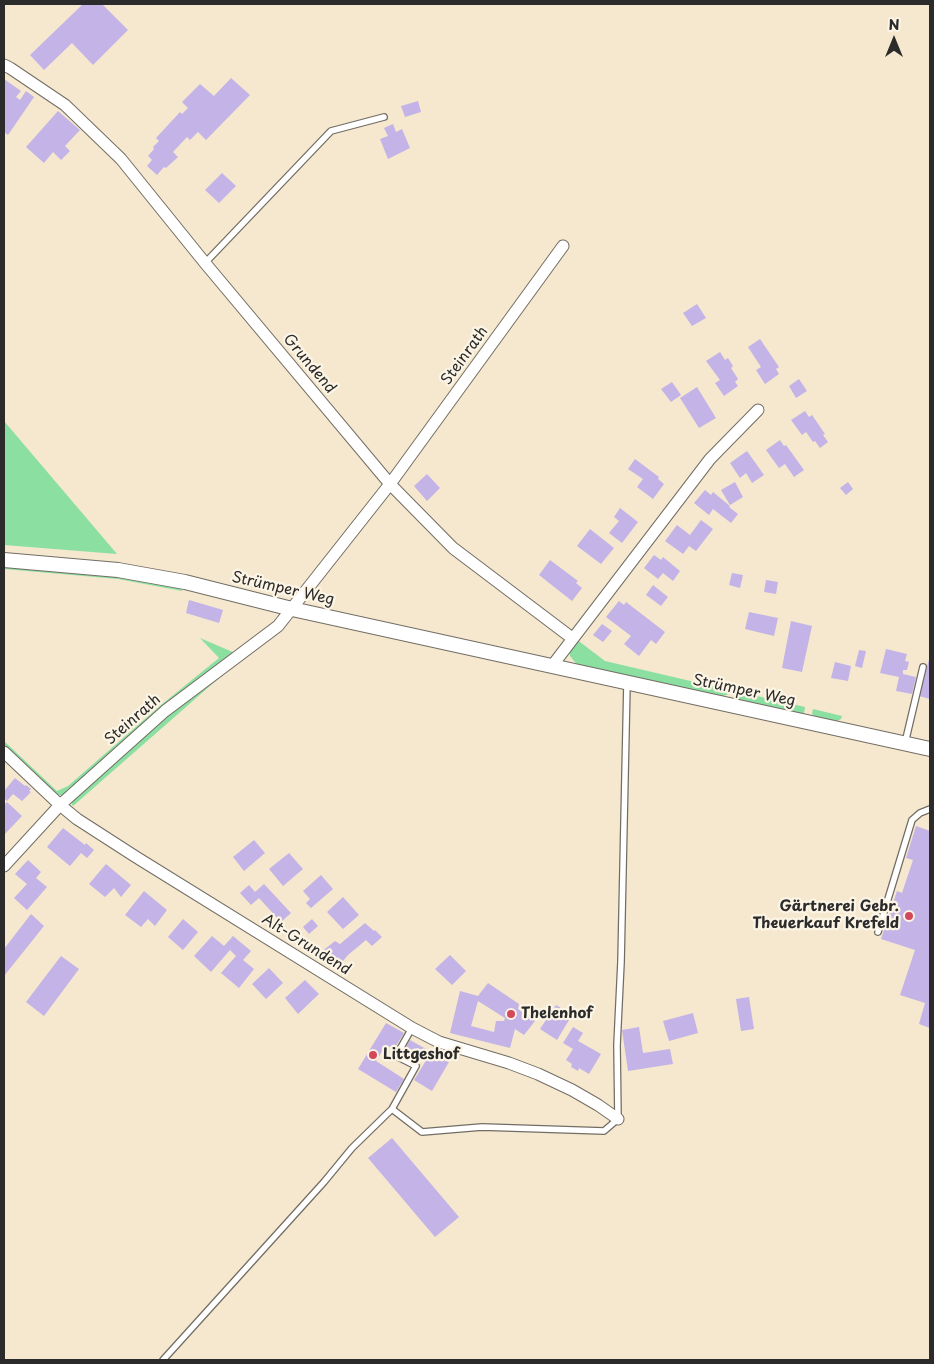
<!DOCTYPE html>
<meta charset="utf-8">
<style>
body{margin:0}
#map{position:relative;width:934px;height:1364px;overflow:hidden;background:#f5e8ce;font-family:"Playpen Sans",sans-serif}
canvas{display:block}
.frame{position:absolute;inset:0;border:5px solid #2b2b2b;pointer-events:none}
.north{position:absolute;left:869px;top:15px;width:50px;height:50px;-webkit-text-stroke:4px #fcf5e5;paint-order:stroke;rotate:0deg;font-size:14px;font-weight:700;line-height:20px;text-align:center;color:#2b2b2b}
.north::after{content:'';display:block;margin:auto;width:18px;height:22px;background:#2b2b2b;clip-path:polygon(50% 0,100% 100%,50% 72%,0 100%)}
</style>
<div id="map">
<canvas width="934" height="1364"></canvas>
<div class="frame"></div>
<div class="north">N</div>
</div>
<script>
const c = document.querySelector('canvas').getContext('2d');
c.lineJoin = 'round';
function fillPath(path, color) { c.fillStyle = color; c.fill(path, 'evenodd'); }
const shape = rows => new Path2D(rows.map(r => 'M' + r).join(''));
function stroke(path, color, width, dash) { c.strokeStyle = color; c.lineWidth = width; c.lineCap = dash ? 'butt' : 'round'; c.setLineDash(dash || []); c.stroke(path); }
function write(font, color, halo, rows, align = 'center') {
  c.font = font + ' "Playpen Sans",sans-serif'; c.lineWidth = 4.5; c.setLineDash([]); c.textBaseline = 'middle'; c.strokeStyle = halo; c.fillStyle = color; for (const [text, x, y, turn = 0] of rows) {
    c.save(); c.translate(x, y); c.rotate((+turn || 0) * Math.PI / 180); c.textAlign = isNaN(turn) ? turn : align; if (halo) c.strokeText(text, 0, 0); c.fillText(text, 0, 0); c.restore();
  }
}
const green = shape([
 [4,421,117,554,4,545],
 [4,564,118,575,183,587,182,591,118,579,4,569],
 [200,638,235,653,201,676,163,708,63,796,55,794,4,746,4,741,57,791,68,786,161,705,219,658],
 [576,639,605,661,729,690,729,694,720,697,579,667,570,656,570,648],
 [243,657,73,806,71,802,167,715],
 [735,691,805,707,804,713,796,714,739,701,735,696],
 [813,709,842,716,841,719,835,722,818,719,812,714]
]);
const building = shape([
 [83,4,102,4,128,30,93,65,72,43,44,70,30,55],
 [231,78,250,95,206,140,198,132,190,140,187,137,173,152,178,157,166,168,164,167,157,175,147,166,152,160,148,156,154,149,153,147,159,141,156,138,180,112,182,114,188,108,182,102,200,84,214,96],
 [4,79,21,91,16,97,20,100,26,91,34,97,8,135,4,132],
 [418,101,421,112,405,117,401,106],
 [58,111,80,130,65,146,70,151,61,160,53,152,44,163,26,147],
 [393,124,396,132,402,129,410,148,388,159,380,139,388,136,384,128],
 [222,173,236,186,219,203,205,190],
 [697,304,706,318,692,326,683,313],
 [760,339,779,367,776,369,779,374,765,384,756,370,761,367,748,347],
 [720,352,725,360,728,358,733,366,731,368,738,379,735,382,738,386,724,396,715,383,720,380,706,361],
 [799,379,807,391,796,398,789,386],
 [672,382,681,395,671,402,661,389],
 [697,387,716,418,699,428,680,398],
 [805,411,809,417,812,415,825,434,823,435,828,442,820,448,815,441,813,442,806,432,802,435,791,420],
 [780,440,784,446,786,445,804,470,794,477,785,464,779,468,766,450],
 [747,451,764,475,752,483,746,473,740,478,730,463],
 [635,459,659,477,658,479,664,484,653,499,637,487,643,479,628,469],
 [427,474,440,488,427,501,414,486],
 [735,482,743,497,730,505,721,490],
 [848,482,853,489,846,495,840,488],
 [705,490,711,495,713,492,730,506,729,507,738,514,731,523,713,509,709,515,694,503],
 [620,508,638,522,622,543,609,533,619,521,614,517],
 [701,520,713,529,696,551,689,546,683,554,665,541,677,525,690,535],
 [590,529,614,548,601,564,577,546],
 [654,555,661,560,663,557,680,571,673,581,663,573,658,579,644,568],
 [550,560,578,581,576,583,582,588,572,601,539,575],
 [732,573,743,575,740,588,729,585],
 [766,580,778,582,776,594,764,592],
 [653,585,668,597,661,606,646,595],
 [189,600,223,610,219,623,186,613],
 [619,601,624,605,626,602,665,632,656,644,651,640,639,656,624,644,631,636,606,617],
 [749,612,778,618,774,636,745,629],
 [791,621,812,626,802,672,782,668],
 [602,624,612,631,603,642,593,635],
 [886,649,907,654,905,661,909,662,907,670,903,670,903,674,916,677,912,694,896,691,899,677,880,673],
 [859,650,866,651,862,668,855,666],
 [930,656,930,699,919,696],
 [835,662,851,666,848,681,831,678],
 [15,778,25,786,26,785,31,789,29,791,31,792,22,801,13,794,7,801,4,798,4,791],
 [7,802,22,816,4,835,4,803,5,804],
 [916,826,930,831,930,1028,919,1024,925,1003,900,995,915,950,881,939,897,891,902,893,913,860,906,858],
 [63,828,85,845,86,843,94,850,87,858,81,853,70,866,47,847],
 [254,840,265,853,244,871,233,857],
 [289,853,303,869,283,886,269,869],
 [28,860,41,872,36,878,47,887,27,910,14,898,27,884,15,874],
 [106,864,131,885,121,897,114,888,105,897,89,884],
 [321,875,333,889,311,908,306,903,310,899,303,891],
 [264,884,291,913,281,922,259,898,251,905,240,893,249,885,255,892],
 [144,891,167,910,155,926,148,919,141,927,125,915],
 [343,897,359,915,343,929,327,912],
 [31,914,44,926,4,976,4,949],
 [183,919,198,932,183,950,168,937],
 [312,919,318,926,309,934,303,927],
 [365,923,374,931,375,930,382,937,372,946,366,940,348,955,339,966,321,952,335,941,340,944],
 [212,936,224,946,233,936,251,951,243,960,254,969,239,988,221,973,236,956,230,950,211,972,194,956],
 [450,955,466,971,452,985,435,969],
 [61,956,79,969,44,1016,26,1002],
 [269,968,283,983,266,999,252,984],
 [305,980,319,994,298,1014,285,998],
 [488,983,519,1004,518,1009,535,1021,524,1035,515,1029,510,1048,450,1033,460,991,478,996],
 [478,1001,505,1018,504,1021,496,1021,494,1032,471,1026],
 [749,997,754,1029,741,1031,736,999],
 [556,1005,572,1015,557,1040,540,1029],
 [693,1013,698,1033,669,1041,663,1021],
 [386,1023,404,1033,394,1049,386,1045,376,1061,404,1079,396,1092,358,1069],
 [573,1027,583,1033,578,1041,601,1054,589,1074,579,1068,578,1071,571,1067,572,1064,566,1060,573,1049,563,1043],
 [639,1027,643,1053,670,1049,673,1064,628,1071,622,1030],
 [410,1040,449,1062,432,1091,414,1080,427,1059,406,1047],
 [392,1138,459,1217,435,1237,368,1158]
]);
const service = shape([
 [205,263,331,131,384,117],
 [905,743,923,667],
 [878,932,912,820,920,813,930,809],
 [412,1028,396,1056,416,1066,392,1109,422,1132,482,1127,604,1131,618,1119,617,1045,621,962,627,683],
 [163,1360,324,1182,352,1148,392,1109]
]);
const minor = shape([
 [4,65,10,68,65,105,121,159,205,263,390,484,278,626,165,711,60,805,4,866],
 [563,246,390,484,453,548,572,638],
 [552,666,710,459,758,410],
 [4,752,60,805,77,819,136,857,412,1028,439,1042,509,1063,538,1074,572,1090,598,1105,618,1119]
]);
const tertiary = shape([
 [4,560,118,570,185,582,292,609,930,749]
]);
const markers = [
 [909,916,5,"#d1495b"],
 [511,1014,5,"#d1495b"],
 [373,1055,5,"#d1495b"]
];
const streetNames = [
 ["Steinrath",465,356,-54],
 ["Grundend",309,364,50],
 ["Strümper Weg",283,589,13],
 ["Strümper Weg",744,691,12],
 ["Steinrath",133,720,-41],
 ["Alt-Grundend",306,945,32]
];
const poiNames = [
 ["Gärtnerei Gebr.",899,907,"right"],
 ["Theuerkauf Krefeld",899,924,"right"],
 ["Thelenhof",521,1014],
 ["Littgeshof",383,1055]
];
fillPath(green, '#8adfa1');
fillPath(building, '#c3b3e7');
stroke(service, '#726d64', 8);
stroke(minor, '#726d64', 13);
stroke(tertiary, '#726d64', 16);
stroke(service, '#fff', 5.5);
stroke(minor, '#fff', 11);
stroke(tertiary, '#fff', 14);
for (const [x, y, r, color] of markers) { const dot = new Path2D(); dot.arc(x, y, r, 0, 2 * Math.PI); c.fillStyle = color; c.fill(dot); stroke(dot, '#fcf5e5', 2); }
write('15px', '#2b2b2b', '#fcf5e5', streetNames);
write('bold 15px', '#2b2b2b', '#fcf5e5', poiNames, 'left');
</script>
